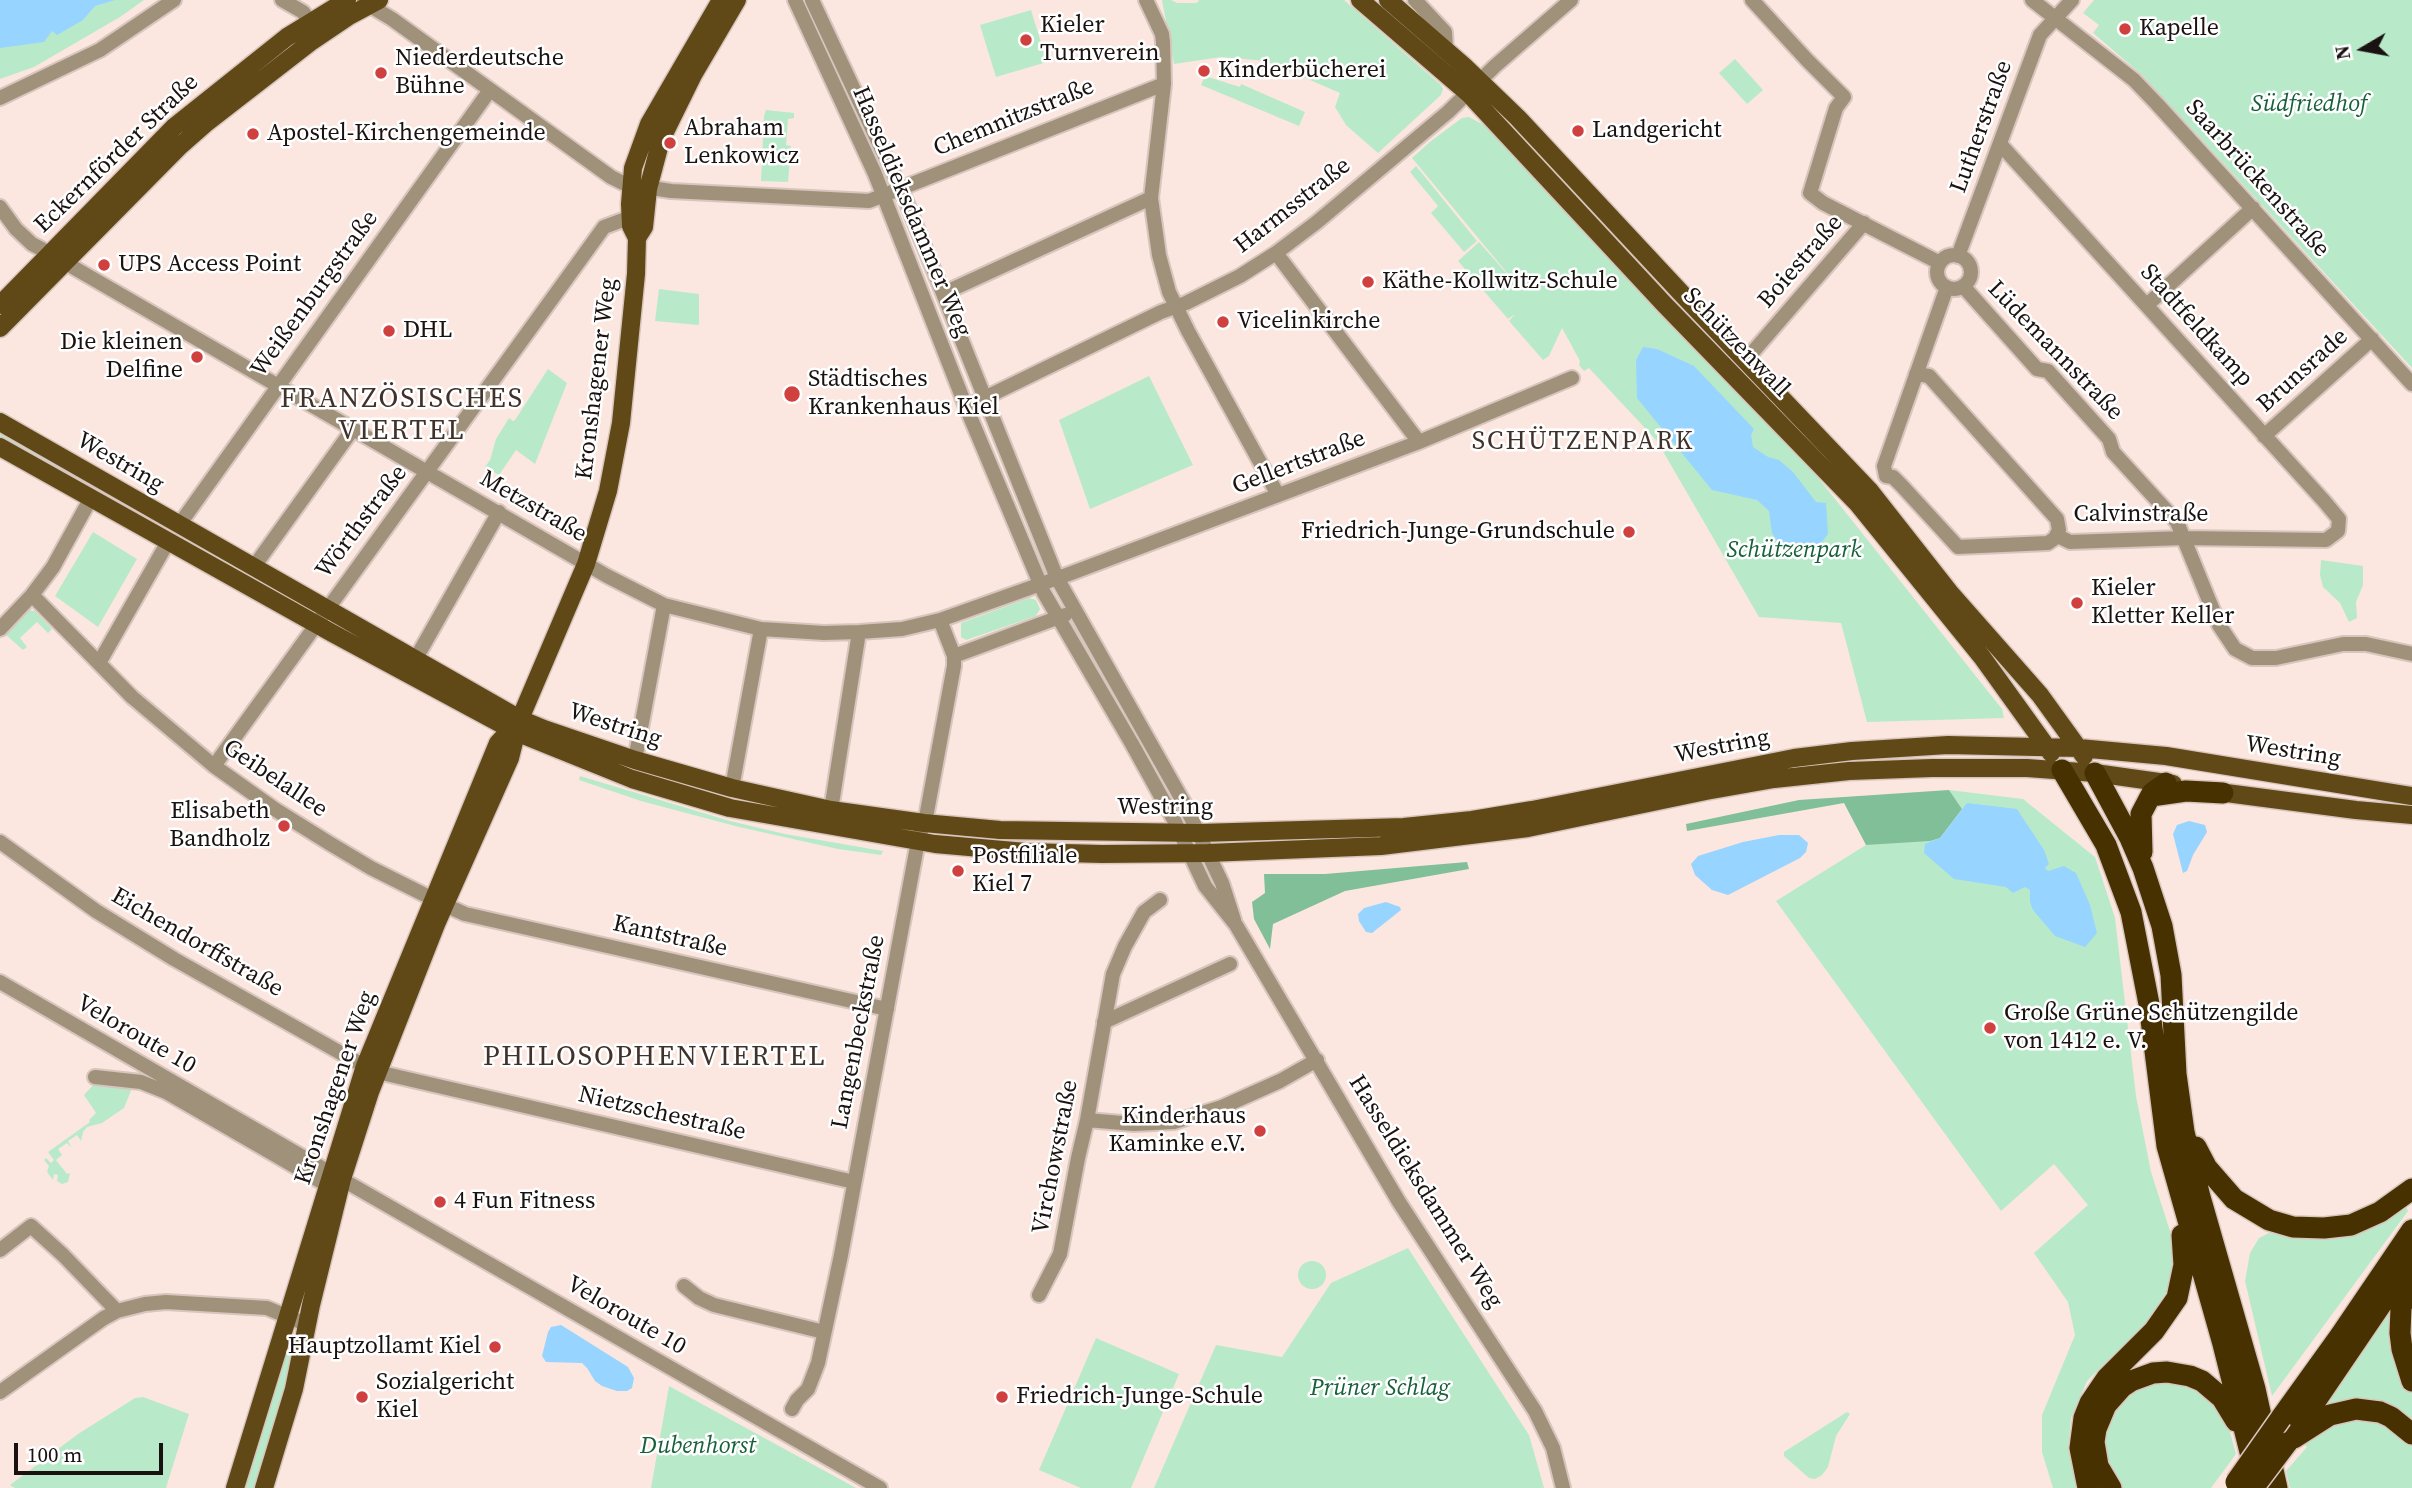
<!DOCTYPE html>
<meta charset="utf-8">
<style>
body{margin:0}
#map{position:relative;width:2412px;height:1488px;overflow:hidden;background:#fbe7df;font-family:"Source Serif 4",serif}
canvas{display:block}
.north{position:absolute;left:2328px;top:14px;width:70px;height:70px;-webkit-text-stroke:5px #fff;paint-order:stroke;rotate:260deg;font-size:19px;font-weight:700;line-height:28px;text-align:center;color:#191210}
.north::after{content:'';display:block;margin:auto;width:24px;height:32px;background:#191210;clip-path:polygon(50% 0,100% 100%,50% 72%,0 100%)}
.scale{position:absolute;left:14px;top:1443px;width:149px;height:32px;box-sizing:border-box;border:4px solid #191210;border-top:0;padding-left:9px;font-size:21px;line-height:24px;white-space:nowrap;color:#191210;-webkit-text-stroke:5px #fff;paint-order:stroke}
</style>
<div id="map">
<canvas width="2412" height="1488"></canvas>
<div class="north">N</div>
<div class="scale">100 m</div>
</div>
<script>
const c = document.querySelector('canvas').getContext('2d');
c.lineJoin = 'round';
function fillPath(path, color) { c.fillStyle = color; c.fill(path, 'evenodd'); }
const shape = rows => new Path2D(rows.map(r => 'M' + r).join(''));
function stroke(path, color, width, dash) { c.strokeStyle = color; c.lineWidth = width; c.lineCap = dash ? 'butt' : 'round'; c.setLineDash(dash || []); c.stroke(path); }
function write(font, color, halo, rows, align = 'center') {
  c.font = font + ' "Source Serif 4",serif'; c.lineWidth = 5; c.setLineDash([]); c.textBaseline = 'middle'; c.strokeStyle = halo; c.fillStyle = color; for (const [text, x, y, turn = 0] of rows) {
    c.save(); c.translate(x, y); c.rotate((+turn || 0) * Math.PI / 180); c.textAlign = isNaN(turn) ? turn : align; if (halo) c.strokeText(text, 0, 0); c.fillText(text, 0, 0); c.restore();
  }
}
const green = shape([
 [0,0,144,0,120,17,34,67,0,79],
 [1162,0,1171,0,1177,3,1197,3,1199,0,1344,0,1441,85,1443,89,1441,95,1378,153,1346,125,1335,107,1340,93,1266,61,1221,57,1174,64],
 [2094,0,2412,0,2412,368,2142,75,2093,33,2099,25,2083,13],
 [1031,10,1047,62,996,77,980,25],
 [1735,59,1763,90,1747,104,1719,73],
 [1205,76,1240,87,1241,84,1305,112,1299,126,1201,85],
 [1492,108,1582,196,1670,293,1666,296],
 [766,110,794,113,794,118,788,119,786,145,791,146,788,182,761,181,764,116],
 [1469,117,1486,126,1664,316,1804,460,2002,709,2004,718,1867,722,1841,623,1759,617,1657,441,1589,368,1584,371,1579,365,1580,361,1562,328,1549,356,1543,360,1509,321,1515,314,1508,319,1458,261,1479,242,1522,291,1412,158,1431,141,1462,118],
 [1416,166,1477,241,1464,252,1431,213,1438,206,1410,172],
 [659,289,699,294,699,325,655,321],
 [548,369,567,383,535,464,516,450,499,475,485,467,490,460,496,439,509,418,513,421,515,420],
 [1149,376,1193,465,1090,509,1059,420],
 [0,432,104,488,151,516,147,523,0,440],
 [93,532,137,559,98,627,55,596],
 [2321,560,2363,566,2363,585,2356,602,2357,618,2349,622,2340,603,2323,587,2320,575],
 [1029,598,1036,600,1040,609,1036,616,966,640,961,637,961,623],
 [27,610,35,611,52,629,48,633,37,622,20,638,27,647,23,650,5,634],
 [580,776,730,821,785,834,883,851,881,855,838,849,739,827,641,801,579,780],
 [1949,790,2023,799,2095,857,2115,918,2136,1096,2151,1172,2170,1231,2175,1261,2167,1291,2146,1323,2087,1381,2071,1418,2068,1449,2077,1488,2053,1488,2042,1452,2042,1415,2075,1335,2068,1302,2034,1253,2088,1205,2054,1164,2001,1211,1776,901,1866,845,1940,838,1962,809],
 [94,1084,132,1088,124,1108,102,1123,87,1127,83,1132,81,1141,77,1135,68,1141,72,1148,67,1143,58,1149,62,1155,56,1160,67,1174,70,1173,68,1182,62,1184,57,1181,58,1175,54,1174,53,1180,47,1172,49,1166,44,1160,46,1158,51,1163,54,1160,48,1152,90,1122,89,1120,96,1113,84,1095],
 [2405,1203,2408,1211,2272,1396,2245,1281,2250,1253,2259,1238,2269,1233,2308,1239,2342,1236],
 [1408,1248,1529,1435,1544,1488,1154,1488,1216,1345,1282,1357,1331,1283],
 '1298 1275a14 14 0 1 1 28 0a14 14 0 1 1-28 0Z',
 [2397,1295,2402,1367,2412,1393,2412,1429,2398,1416,2317,1418],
 [1096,1338,1179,1374,1131,1488,1081,1488,1039,1470],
 [287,1343,295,1346,280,1412,258,1488,240,1488],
 [2172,1378,2209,1395,2228,1425,2236,1454,2211,1488,2118,1488,2110,1479,2100,1442,2122,1393],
 [669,1386,856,1488,651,1488],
 [143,1397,189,1414,166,1488,15,1488,10,1485,78,1434,135,1398],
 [1847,1412,1850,1414,1836,1436,1828,1467,1822,1475,1815,1479,1809,1478,1784,1456,1784,1452],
 [2369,1415,2412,1442,2412,1488,2290,1488,2286,1471,2307,1447,2304,1444,2324,1425]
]);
const forest = shape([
 [1949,790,1962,809,1940,838,1930,841,1866,845,1844,803,1687,831,1686,824,1799,800],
 [1467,862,1469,869,1345,891,1273,924,1270,949,1254,919,1252,902,1265,893,1264,874,1325,874]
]);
const water = shape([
 [0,0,115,0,95,6,83,20,57,35,52,31,44,42,0,48],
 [1643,347,1657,349,1694,366,1754,429,1751,435,1753,447,1768,457,1779,460,1793,472,1816,502,1826,503,1828,534,1819,546,1801,553,1784,552,1772,533,1769,511,1757,500,1712,490,1637,398,1636,360],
 [1967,803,2017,809,2044,850,2049,864,2045,868,2048,871,2064,866,2076,873,2090,905,2097,933,2085,947,2055,936,2033,910,2030,902,2030,890,2025,887,2013,893,2006,887,1954,879,1924,853,1925,844,1940,838],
 [2189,821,2205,825,2207,832,2193,855,2187,871,2183,873,2173,834,2177,825],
 [1779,835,1799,835,1808,843,1806,852,1800,858,1728,895,1712,890,1695,875,1691,864,1698,856,1743,842],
 [1386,902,1400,907,1401,910,1372,933,1366,932,1359,921,1358,914,1364,908],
 [561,1325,628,1367,634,1378,632,1388,627,1391,617,1391,602,1386,595,1381,587,1368,582,1363,546,1362,542,1356,548,1332,551,1327]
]);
const minor = shape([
 [282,0,303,12,309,21,308,32],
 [795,0,875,174,966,407,1044,593,1132,744,1174,820,1205,886,1236,925,1399,1202,1535,1411,1553,1448,1563,1488],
 [812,0,906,201,1057,578,1184,803,1222,883,1234,920],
 [1146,0,1162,34,1163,42,1164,84,1151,198,1159,255,1169,292,1188,331,1278,495],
 [1415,0,1445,32,1446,50],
 [1752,0,1807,60,1844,97,1836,108,1810,193,1823,203,1940,263],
 [2032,0,2134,80,2157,104,2412,384],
 [364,2,392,19,611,177,625,184,671,191,869,201,1164,84],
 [0,98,100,50,174,0],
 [0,207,16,229,32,244,49,253],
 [1276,253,1419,442],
 '1937 272a17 17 0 1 1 34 0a17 17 0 1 1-34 0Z',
 [1958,256,2040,35,2072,0],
 [64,262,607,576,664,605,761,629,824,633,859,632,902,629,940,620,1069,574,1419,442,1572,378],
 [1963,286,2037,369,2048,371,2109,439,2113,452,2177,522,2219,625,2235,649,2252,658,2276,658,2343,644,2366,644,2412,654],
 [944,293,1151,198],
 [2147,305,2253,208],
 [1745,361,1864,223],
 [1916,374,1929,376,2057,519,2059,530,2055,538],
 [966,407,1161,312,1186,303,1240,276,1276,253,1317,222,1448,112,1495,66,1571,0],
 [2264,436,2372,339],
 [1886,476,1893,477,1902,486,1958,547,2048,543,2058,536,2070,542,2183,538,2326,540,2338,531,2339,519,2324,501,2000,144],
 [1886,476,1884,466,1947,287],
 [179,525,490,90],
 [253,568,353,429],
 [32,595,132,697,214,766,276,810,329,843,371,868,445,905,465,914,887,1009],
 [0,629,32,595,53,567,91,498],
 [954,656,1065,615],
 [415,660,499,512],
 [99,663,169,540],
 [635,760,664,605],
 [214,766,604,227,631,217],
 [732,788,761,629],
 [831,810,859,632],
 [0,842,96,911,174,959,355,1061,386,1074,854,1182],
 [0,982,322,1168],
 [1104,1022,1230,964],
 [95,1077,141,1082,166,1092,327,1185],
 [1087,1120,1134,1124,1174,1122,1222,1107,1280,1081,1317,1060],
 [350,1184,880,1488],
 [0,1250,31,1226,63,1255,117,1311],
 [684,1286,699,1298,714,1305,824,1332],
 [1039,1295,1060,1254,1078,1158,1087,1120,1113,974,1125,946,1144,912,1160,900],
 [0,1392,104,1318,117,1311,145,1304,166,1302,267,1308,308,1325],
 [792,1409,797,1400,808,1389,818,1363,841,1255,918,841,927,812,954,666,954,656,940,620]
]);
const major = shape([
 [1360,0,1469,94,1664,304,1858,504,1982,657,2051,753],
 [1388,0,1464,66,1518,118,1683,295,1870,491,1951,594,2040,695,2084,756],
 [637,238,644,227,648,189,661,140,693,75,737,0],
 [0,305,174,127,287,37,347,0],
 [0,328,180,146,205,124,312,41,349,16,379,0],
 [0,422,520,719,544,729,635,760,732,788,831,810,924,823,1000,830,1199,833,1404,827,1472,820,1532,810,1794,758,1852,751,1948,745,2079,748,2166,756,2412,796],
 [0,447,332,633,518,733,632,779,730,808,935,844,1026,852,1102,854,1208,853,1381,846,1528,828,1706,791,1774,779,1849,771,1932,768,2027,768,2095,773,2173,784],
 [2211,791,2356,810,2412,815],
 [235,1488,365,1066,498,743,520,719,586,564,608,491,621,423,636,274,637,238,631,226,630,204,633,168,649,124,721,0],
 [264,1488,294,1389,311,1305,342,1179,370,1092,437,922,510,758,519,722]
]);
const highway = shape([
 [2062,770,2106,845,2131,912,2149,1004,2167,1146,2223,1344,2255,1472],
 [2095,773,2130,838,2143,868,2162,926,2171,975,2176,1074,2184,1132,2200,1197,2255,1389,2277,1488],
 [2151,796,2186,791,2223,793],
 [2142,852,2141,814,2152,793,2166,783],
 [2196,1147,2207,1168,2234,1199,2269,1220,2293,1227,2324,1228,2351,1225,2380,1212,2412,1189],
 [2412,1274,2401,1308,2400,1333,2402,1349,2412,1381],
 [2281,1418,2340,1336,2412,1230],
 [2294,1438,2330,1415,2356,1409,2380,1412,2391,1417,2412,1434],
 [2287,1443,2412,1259],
 [2088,1488,2080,1448,2084,1418,2090,1403,2107,1378,2154,1331,2177,1298,2184,1265,2182,1235],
 [2111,1488,2098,1466,2094,1442,2096,1429,2106,1405,2122,1387,2131,1381,2153,1373,2167,1372,2190,1376,2202,1381,2222,1398,2236,1421]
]);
const highwayBridge = shape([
 [2236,1482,2281,1418],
 [2253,1488,2287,1443]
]);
const markers = [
 [2125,29,7,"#cf403f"],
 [1026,40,7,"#cf403f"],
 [1204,71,7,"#cf403f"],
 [381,73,7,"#cf403f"],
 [1578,131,7,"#cf403f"],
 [253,134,7,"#cf403f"],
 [670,143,7,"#cf403f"],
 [104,265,7,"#cf403f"],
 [1368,282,7,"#cf403f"],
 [1223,322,7,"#cf403f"],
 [389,331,7,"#cf403f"],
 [197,357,7,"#cf403f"],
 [792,394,9,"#cf403f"],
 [1629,532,7,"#cf403f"],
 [2077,603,7,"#cf403f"],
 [284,826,7,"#cf403f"],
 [958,871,7,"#cf403f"],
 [1990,1028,7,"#cf403f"],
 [1260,1131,7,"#cf403f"],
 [440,1202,7,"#cf403f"],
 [495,1347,7,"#cf403f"],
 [362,1397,7,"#cf403f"],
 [1002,1397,7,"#cf403f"]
];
const poiNames = [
 ["Kieler",1040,26],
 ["Turnverein",1040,54],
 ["Kapelle",2139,29],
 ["Niederdeutsche",395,59],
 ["Bühne",395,87],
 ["Kinderbücherei",1218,71],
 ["Abraham",684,129],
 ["Lenkowicz",684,157],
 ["Landgericht",1592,131],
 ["Apostel-Kirchengemeinde",267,134],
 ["UPS Access Point",118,265],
 ["Käthe-Kollwitz-Schule",1382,282],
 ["Vicelinkirche",1237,322],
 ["DHL",403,331],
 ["Die kleinen",183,343,"right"],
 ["Delfine",183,371,"right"],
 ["Städtisches",808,380],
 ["Krankenhaus Kiel",808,408],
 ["Friedrich-Junge-Grundschule",1615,532,"right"],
 ["Kieler",2091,589],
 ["Kletter Keller",2091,617],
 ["Elisabeth",270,812,"right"],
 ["Bandholz",270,840,"right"],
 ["Postfiliale",972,857],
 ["Kiel 7",972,885],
 ["Große Grüne Schützengilde",2004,1014],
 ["von 1412 e. V.",2004,1042],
 ["Kinderhaus",1246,1117,"right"],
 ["Kaminke e.V.",1246,1145,"right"],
 ["4 Fun Fitness",454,1202],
 ["Hauptzollamt Kiel",481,1347,"right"],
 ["Sozialgericht",376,1383],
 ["Kiel",376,1411],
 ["Friedrich-Junge-Schule",1016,1397]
];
const parkNames = [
 ["Südfriedhof",2309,105],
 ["Schützenpark",1794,551],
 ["Prüner Schlag",1380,1389],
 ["Dubenhorst",698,1447]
];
const streetNames = [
 ["Chemnitzstraße",1014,118,-22],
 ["Lutherstraße",1982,127,-70],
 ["Eckernförder Straße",117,154,-44],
 ["Saarbrückenstraße",2257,179,48],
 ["Harmsstraße",1293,206,-38],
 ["Hasseldieksdammer Weg",911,212,67],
 ["Boiestraße",1801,262,-49],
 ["Weißenburgstraße",315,294,-54],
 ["Stadtfeldkamp",2196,326,48],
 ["Schützenwall",1736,343,46],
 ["Lüdemannstraße",2055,351,46],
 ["Brunsrade",2303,371,-42],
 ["Kronshagener Weg",597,379,-83],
 ["Westring",120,463,30],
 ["Gellertstraße",1299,463,-21],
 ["Metzstraße",533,507,30],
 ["Calvinstraße",2141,515],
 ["Wörthstraße",362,522,-53],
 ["Westring",615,726,18],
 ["Westring",1722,747,-11],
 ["Westring",2293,752,9],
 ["Geibelallee",275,779,34],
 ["Westring",1165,808],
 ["Kantstraße",670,937,13],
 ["Eichendorffstraße",197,943,30],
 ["Langenbeckstraße",859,1032,-79],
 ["Veloroute 10",136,1035,30],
 ["Kronshagener Weg",336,1088,-71],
 ["Nietzschestraße",662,1114,13],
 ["Virchowstraße",1056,1157,-79],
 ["Hasseldieksdammer Weg",1425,1192,58],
 ["Veloroute 10",626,1316,30]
];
const neighbourhoodNames = [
 ["SCHÜTZENPARK",1583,442]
];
const quarterNames = [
 ["FRANZÖSISCHES",402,400],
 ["VIERTEL",402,432],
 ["PHILOSOPHENVIERTEL",655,1058]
];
fillPath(green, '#b8eaca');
fillPath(forest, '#80bf98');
fillPath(water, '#97d4ff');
stroke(minor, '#d7c5be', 18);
stroke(major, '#d7c5be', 21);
stroke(highway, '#d7c5be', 24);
stroke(minor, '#a0927a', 14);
stroke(major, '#614917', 18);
stroke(highway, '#473100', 21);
stroke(highwayBridge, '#d7c5be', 24, []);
stroke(highwayBridge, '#473100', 21);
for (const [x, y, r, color] of markers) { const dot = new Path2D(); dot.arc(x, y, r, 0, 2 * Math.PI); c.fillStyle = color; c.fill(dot); stroke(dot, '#fff', 2.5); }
write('24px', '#191210', '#fff', poiNames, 'left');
write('italic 24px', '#17603b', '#fff', parkNames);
write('24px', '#191210', '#fff', streetNames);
c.letterSpacing = '2px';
write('26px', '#40312b', '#fff', neighbourhoodNames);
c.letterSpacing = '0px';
c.letterSpacing = '2px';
write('28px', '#40312b', '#fff', quarterNames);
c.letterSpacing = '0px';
</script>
